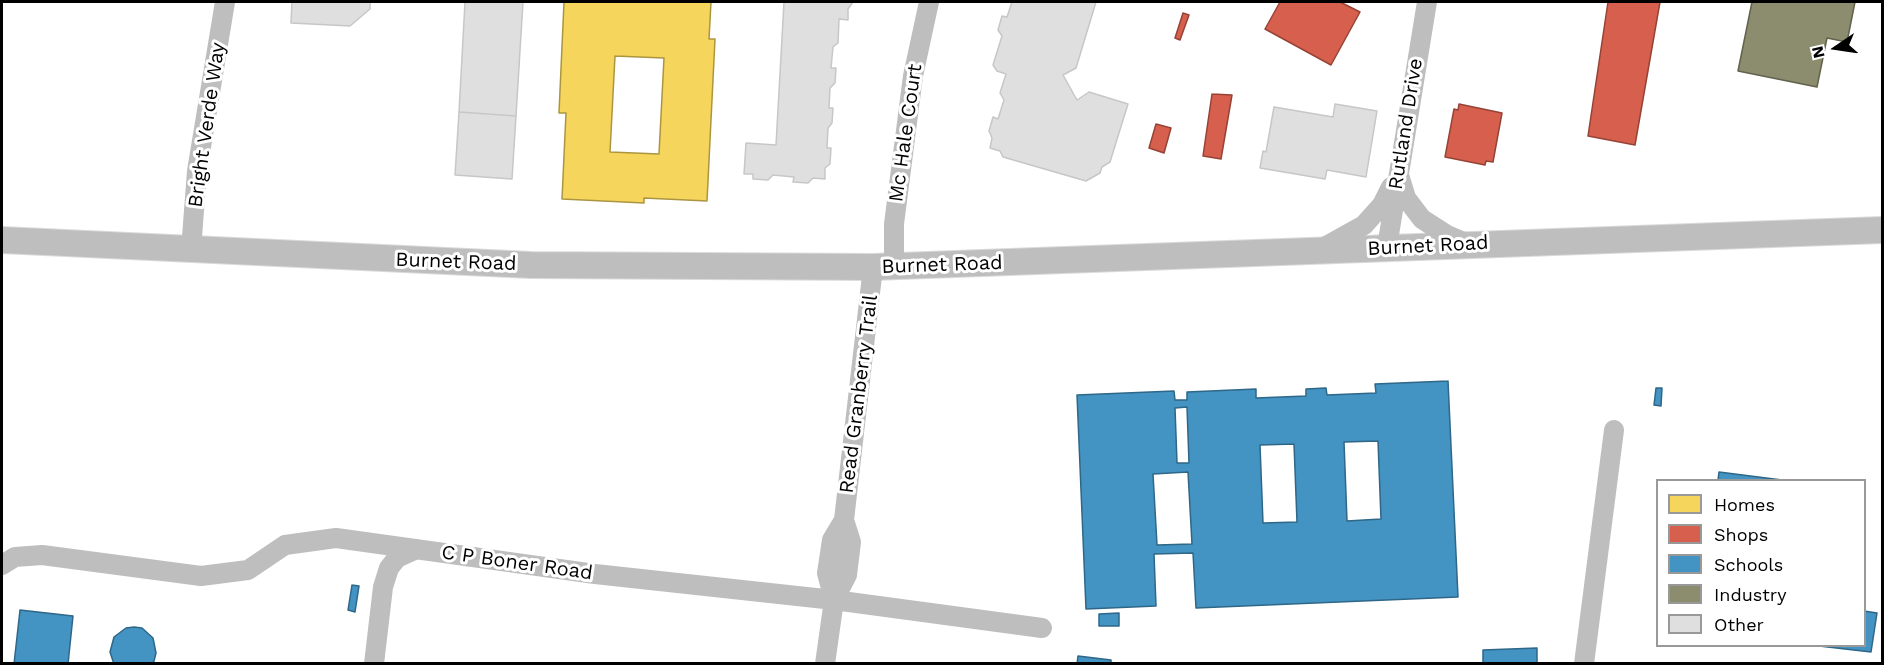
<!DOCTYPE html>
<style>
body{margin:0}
#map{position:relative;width:1884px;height:665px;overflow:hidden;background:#fff;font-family:"Work Sans",sans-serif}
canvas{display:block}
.frame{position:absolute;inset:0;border:3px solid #000;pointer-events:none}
.legend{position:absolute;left:1656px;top:479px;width:210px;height:168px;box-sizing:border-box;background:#fff;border:2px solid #999;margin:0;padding:8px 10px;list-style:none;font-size:18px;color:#000}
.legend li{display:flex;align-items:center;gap:12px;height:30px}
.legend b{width:30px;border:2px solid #999}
.north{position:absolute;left:1806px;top:18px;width:60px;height:60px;-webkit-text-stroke:4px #fff;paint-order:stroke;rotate:257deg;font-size:16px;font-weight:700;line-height:24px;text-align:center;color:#000}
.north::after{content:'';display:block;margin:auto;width:21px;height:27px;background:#000;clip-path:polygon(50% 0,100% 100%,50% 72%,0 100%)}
</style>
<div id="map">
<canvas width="1884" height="665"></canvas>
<div class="frame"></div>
<ul class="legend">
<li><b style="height:16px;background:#f6d55c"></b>Homes</li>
<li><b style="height:16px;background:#d6604d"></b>Shops</li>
<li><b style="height:16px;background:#4393c3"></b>Schools</li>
<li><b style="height:16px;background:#8c8c6e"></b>Industry</li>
<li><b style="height:16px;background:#dfdfdf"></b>Other</li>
</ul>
<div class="north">N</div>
</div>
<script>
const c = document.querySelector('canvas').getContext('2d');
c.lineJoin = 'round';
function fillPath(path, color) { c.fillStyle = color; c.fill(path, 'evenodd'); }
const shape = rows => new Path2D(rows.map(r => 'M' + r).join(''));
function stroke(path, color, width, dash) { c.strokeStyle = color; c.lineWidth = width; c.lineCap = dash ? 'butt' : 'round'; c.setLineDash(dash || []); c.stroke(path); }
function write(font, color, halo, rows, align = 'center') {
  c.font = font + ' "Work Sans",sans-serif'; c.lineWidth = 6; c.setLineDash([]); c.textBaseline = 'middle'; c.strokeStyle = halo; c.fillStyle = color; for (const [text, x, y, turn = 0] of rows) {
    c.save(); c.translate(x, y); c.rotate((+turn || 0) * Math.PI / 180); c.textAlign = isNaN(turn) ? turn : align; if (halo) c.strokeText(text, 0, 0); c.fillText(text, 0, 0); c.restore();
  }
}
const homes = shape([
 [564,2,711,2,709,39,715,39,707,201,644,198,644,203,562,199,566,113,559,113,564,2],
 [615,56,664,58,659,154,610,152,615,56]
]);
const shops = shape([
 [1280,2,1340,2,1360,12,1331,65,1265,29,1280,2],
 [1608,2,1660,2,1635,145,1588,136,1608,2],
 [1183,13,1189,15,1180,40,1175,38,1183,13],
 [1212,94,1232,95,1221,159,1203,156,1212,94],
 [1459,104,1502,113,1493,162,1486,161,1485,165,1445,157,1454,109,1458,110,1459,104],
 [1156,124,1171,128,1164,153,1149,148,1156,124]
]);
const schools = shape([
 [1448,381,1458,597,1196,608,1193,553,1154,554,1156,606,1086,609,1077,395,1174,391,1175,400,1187,400,1187,392,1256,389,1256,398,1306,396,1306,389,1326,388,1327,395,1376,393,1375,384,1448,381],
 [1187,407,1189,463,1177,463,1175,408,1187,407],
 [1378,441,1381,519,1347,521,1344,442,1378,441],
 [1294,444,1297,522,1263,523,1260,445,1294,444],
 [1188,472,1192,544,1157,545,1153,474,1188,472],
 [1656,388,1662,388,1661,406,1654,405,1656,388],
 [1719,472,1782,480,1718,480,1719,472],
 [352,585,359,586,355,612,348,610,352,585],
 [20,610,73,616,68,664,14,664,20,610],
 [1864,611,1877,613,1871,652,1819,646,1864,646,1864,611],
 [1119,613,1119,626,1099,626,1099,614,1119,613],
 [134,627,142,628,153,638,156,653,154,661,152,664,114,664,110,652,114,637,126,628,134,627],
 [1537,648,1537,664,1483,664,1483,650,1537,648],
 [1078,656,1111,660,1111,664,1077,664,1078,656]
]);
const industry = shape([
 [1752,2,1855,2,1847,42,1827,38,1817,87,1738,71,1752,2]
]);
const building = shape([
 [292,2,370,2,370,9,350,26,291,23,292,2],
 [465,2,523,2,516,116,459,112,465,2],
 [784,2,853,2,848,9,848,20,839,19,838,43,833,47,831,68,836,68,835,83,830,88,829,108,833,108,832,123,828,128,827,148,831,148,830,164,825,168,825,179,813,178,808,183,793,182,794,177,773,175,768,180,753,179,753,174,744,174,746,143,776,145,784,2],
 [1012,2,1096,2,1076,68,1063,75,1077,100,1089,92,1128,104,1110,162,1102,167,1100,173,1086,181,1003,157,1000,151,990,148,992,138,989,131,993,117,998,119,1004,100,1000,93,1006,74,997,71,993,65,1002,36,998,30,1002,16,1007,17,1012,2],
 [1335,104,1377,111,1366,177,1327,170,1325,179,1260,168,1263,151,1266,152,1274,107,1333,117,1335,104],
 [459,112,516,116,512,179,455,175,459,112]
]);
const minor = shape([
 [1399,175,1406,198,1422,219,1447,235,1468,244],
 [1387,247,1427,2],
 [1321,249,1364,225,1382,205,1391,187],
 [191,250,197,171,225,2],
 [894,267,894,224,913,76,929,2],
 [2,565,15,557,42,555,201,576,248,570,285,545,336,538,595,574,834,600,1042,628],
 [834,600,827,573,832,540,844,520],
 [374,664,383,587,389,568,397,558,417,549],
 [825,664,834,600,847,575,851,542,844,520,873,267],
 [1584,664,1614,430]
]);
const major = shape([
 [2,240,531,265,873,267,1882,230]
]);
const streetNames = [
 ["Rutland Drive",1406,124,-81],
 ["Bright Verde Way",207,125,-82],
 ["Mc Hale Court",906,133,-82],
 ["Burnet Road",1428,246,-3],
 ["Burnet Road",456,262,2],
 ["Burnet Road",942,265,-2],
 ["Read Granberry Trail",859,394,-83],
 ["C P Boner Road",517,563,8]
];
fillPath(homes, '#f6d55c');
stroke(homes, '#ac9540', 1.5);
fillPath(shops, '#d6604d');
stroke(shops, '#964336', 1.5);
fillPath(schools, '#4393c3');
stroke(schools, '#2f6788', 1.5);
fillPath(industry, '#8c8c6e');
stroke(industry, '#62624d', 1.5);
fillPath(building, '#dfdfdf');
stroke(building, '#c7c7c7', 1.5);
stroke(major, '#dbdbdb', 28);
stroke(minor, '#bebebe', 20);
stroke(major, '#bebebe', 26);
write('20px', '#000', '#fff', streetNames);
</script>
